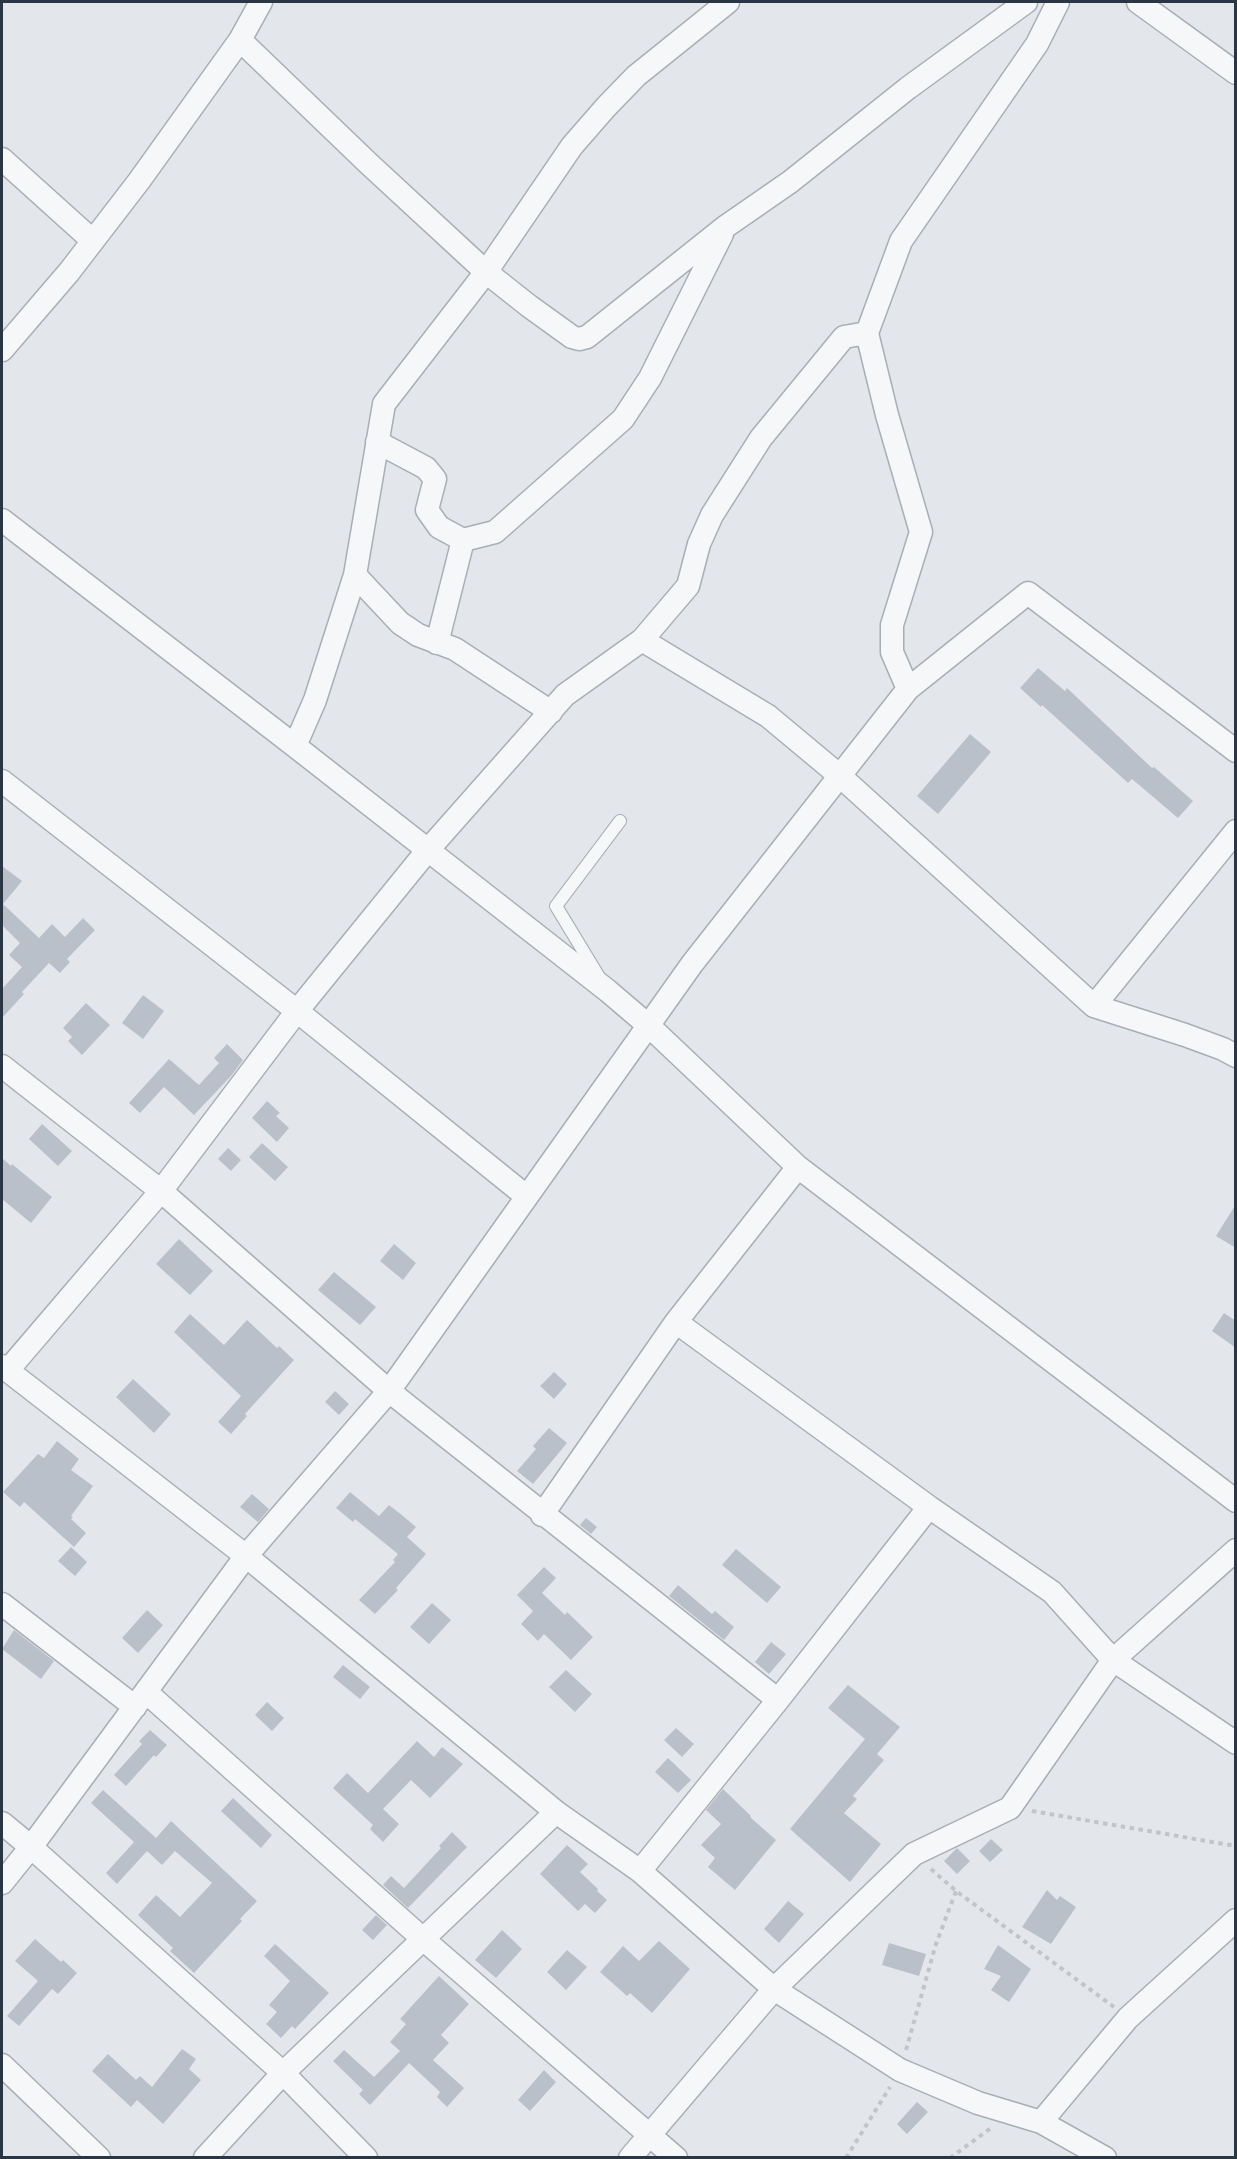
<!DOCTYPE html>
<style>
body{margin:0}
#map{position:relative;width:1237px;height:2159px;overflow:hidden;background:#e3e7eb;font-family:"DM Sans",sans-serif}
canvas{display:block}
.frame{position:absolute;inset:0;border:3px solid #2a3644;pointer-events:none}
</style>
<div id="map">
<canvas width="1237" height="2159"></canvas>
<div class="frame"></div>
</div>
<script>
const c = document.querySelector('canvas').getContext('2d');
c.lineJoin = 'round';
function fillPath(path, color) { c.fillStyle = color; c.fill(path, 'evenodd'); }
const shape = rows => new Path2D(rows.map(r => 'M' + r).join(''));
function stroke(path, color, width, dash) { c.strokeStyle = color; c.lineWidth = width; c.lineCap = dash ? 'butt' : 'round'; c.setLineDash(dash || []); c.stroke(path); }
const building = shape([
 [1038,668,1065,691,1067,688,1152,768,1154,767,1193,801,1178,818,1132,779,1128,783,1042,705,1041,707,1020,688],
 [970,734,991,752,938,814,917,796],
 [2,866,22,881,3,904,39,938,52,924,65,937,83,918,95,930,67,959,70,962,60,973,49,963,22,992,24,994,2,1018,2,989,22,967,9,955,20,943,2,925],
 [143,995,164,1011,143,1039,122,1023],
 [86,1003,110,1025,82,1055,68,1041,72,1037,63,1028],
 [227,1044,243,1060,231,1076,194,1115,164,1087,140,1113,129,1103,169,1059,199,1085,219,1063,214,1058],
 [267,1101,280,1113,276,1116,289,1128,277,1142,252,1118],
 [42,1124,72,1151,58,1166,29,1139],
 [262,1143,288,1167,275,1181,249,1157],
 [228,1148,241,1160,231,1171,218,1159],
 [2,1158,11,1166,12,1164,52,1197,31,1223,2,1199],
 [1236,1204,1236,1248,1216,1236],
 [179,1239,213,1271,190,1295,156,1264],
 [394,1244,416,1263,403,1280,380,1261],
 [334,1272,376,1307,360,1325,318,1290],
 [1224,1313,1236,1321,1236,1348,1212,1331],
 [190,1314,224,1345,247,1320,277,1348,279,1346,294,1360,245,1414,247,1416,231,1434,218,1422,241,1396,174,1332],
 [554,1372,567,1384,554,1399,540,1386],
 [133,1379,171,1414,154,1433,116,1397],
 [335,1391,349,1404,339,1415,325,1402],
 [549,1428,567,1443,533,1484,517,1471,536,1449,533,1446],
 [57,1441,79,1459,71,1470,93,1486,71,1516,73,1517,71,1519,86,1533,74,1547,24,1502,20,1507,3,1492,38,1454,44,1458],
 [350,1492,379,1516,389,1505,403,1516,416,1527,407,1537,426,1554,396,1588,398,1590,375,1614,359,1600,395,1562,393,1560,398,1554,355,1519,353,1522,336,1508],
 [252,1494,269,1509,258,1522,240,1507],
 [586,1518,597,1527,591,1534,580,1525],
 [71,1547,87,1562,75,1576,58,1561],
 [736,1549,781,1587,767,1603,722,1565],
 [544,1567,556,1578,542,1593,565,1615,567,1612,593,1637,571,1660,544,1634,538,1641,521,1624,533,1611,517,1595],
 [678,1585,712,1614,715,1611,734,1627,724,1640,669,1596],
 [432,1603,451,1620,429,1644,410,1627],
 [147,1610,163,1625,138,1653,122,1638],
 [14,1630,54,1661,41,1679,2,1649],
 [771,1642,786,1654,769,1674,755,1662],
 [343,1665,370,1687,360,1699,333,1677],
 [566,1670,592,1694,575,1712,549,1687],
 [848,1685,900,1727,877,1754,884,1760,853,1796,857,1799,844,1813,881,1844,850,1882,790,1829,865,1739,828,1708],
 [267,1702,284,1718,272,1731,255,1715],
 [676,1728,694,1744,682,1757,664,1740],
 [150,1730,167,1745,156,1757,154,1755,126,1786,114,1775,142,1744,139,1741],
 [417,1741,434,1757,442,1747,463,1764,430,1798,411,1780,383,1809,399,1824,383,1842,370,1829,373,1825,333,1788,347,1773,368,1793],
 [668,1758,691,1780,678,1793,655,1772],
 [723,1789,751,1816,750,1817,776,1840,735,1890,708,1867,715,1858,701,1845,721,1824,706,1810],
 [103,1790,156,1838,171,1821,257,1901,240,1919,242,1921,194,1973,170,1951,173,1948,138,1915,156,1895,180,1917,212,1883,175,1851,162,1865,147,1851,117,1884,106,1873,134,1842,91,1803],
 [233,1798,272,1835,261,1848,221,1811],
 [452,1832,467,1847,408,1908,383,1885,391,1876,404,1888,441,1848,439,1846],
 [991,1839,1003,1850,990,1862,979,1851],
 [567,1845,588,1864,580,1872,598,1889,597,1891,607,1900,595,1913,585,1904,578,1911,540,1874],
 [957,1848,970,1861,957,1874,944,1861],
 [1047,1890,1057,1900,1060,1896,1076,1907,1051,1944,1022,1927],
 [788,1901,804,1914,779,1943,764,1929],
 [376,1915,387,1925,373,1940,362,1930],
 [502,1930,522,1949,496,1978,475,1960],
 [35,1939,61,1962,63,1960,77,1973,58,1994,52,1989,19,2026,7,2016,38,1981,15,1961],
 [659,1941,690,1969,652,2013,630,1993,627,1996,600,1972,623,1946,639,1961],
 [889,1943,926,1954,919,1976,882,1965],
 [275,1944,329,1993,295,2029,292,2026,281,2038,266,2024,277,2012,269,2005,290,1981,264,1956],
 [998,1945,1031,1969,1009,2002,991,1990,1001,1976,984,1969],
 [567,1950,587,1967,566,1990,547,1972],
 [439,1976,469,2004,441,2035,449,2043,433,2060,464,2088,447,2107,437,2097,440,2092,409,2063,370,2105,359,2094,363,2090,333,2061,344,2050,374,2077,400,2051,390,2042,406,2024,400,2019],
 [182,2049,196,2059,189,2069,201,2080,163,2124,137,2100,131,2107,92,2071,108,2054,136,2080,140,2076,152,2087],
 [544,2070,556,2082,530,2111,518,2100],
 [917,2102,928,2112,907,2134,897,2124]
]);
const path = shape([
 [1032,1811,1236,1846],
 [931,1869,956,1891,1114,2007],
 [906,2050,936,1944,956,1891],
 [846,2158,890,2087],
 [950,2158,991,2128]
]);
const service = shape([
 [599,977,556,906,620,821]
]);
const minor = shape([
 [1138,2,1236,73],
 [240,40,368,163,486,272,529,306,572,337,579,339,587,337,725,227,790,182,908,88,1026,2],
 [2,159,93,241],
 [2,350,69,272,139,181,240,40,261,2],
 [377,442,426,468,435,479,427,510,439,527,463,540,495,532,623,419,650,378,722,234],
 [2,520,295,746,608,991,649,1026,798,1167,1236,1501],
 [355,575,400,623,418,635,455,649,551,712],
 [642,640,768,716,840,776,1094,1006],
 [437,643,463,540],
 [908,689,892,652,892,625,921,532,887,415,867,333,901,241,1037,44,1058,2],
 [295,746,315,700,355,575,384,404,486,272,572,146,606,107,636,76,728,2],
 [2,781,297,1011,526,1196],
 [1236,831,1094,1006,1185,1035,1223,1049,1236,1056],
 [2,1066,161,1191,389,1391,778,1700],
 [676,1322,929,1507,1052,1592,1113,1660,1236,1743],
 [2,1366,246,1556,556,1812,640,1871,774,1989,900,2070,978,2103,1041,2122,1105,2158],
 [8,1370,161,1191,297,1011,427,851,565,695,642,640,688,586,699,544,712,515,761,438,844,337,867,333],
 [542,1515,676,1322,798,1167],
 [2,1604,135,1707],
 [146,1692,423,1939,676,2158],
 [2,1823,31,1847,283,2073,366,2158],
 [640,1871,778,1700,929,1507],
 [2,1883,31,1847,246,1556,389,1391,692,964,908,689,1028,593,1236,751],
 [2,2065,99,2158],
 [1041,2122,1128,2018,1236,1920],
 [205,2158,283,2073,556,1812],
 [630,2158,774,1989,914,1854,1010,1808,1113,1660,1236,1550]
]);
fillPath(building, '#bac0c9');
stroke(service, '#a8aeb6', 14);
stroke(minor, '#a8aeb6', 25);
stroke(path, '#c1c5ca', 4, [4.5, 4.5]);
stroke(service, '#f6f7f9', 12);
stroke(minor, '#f6f7f9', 22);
</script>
